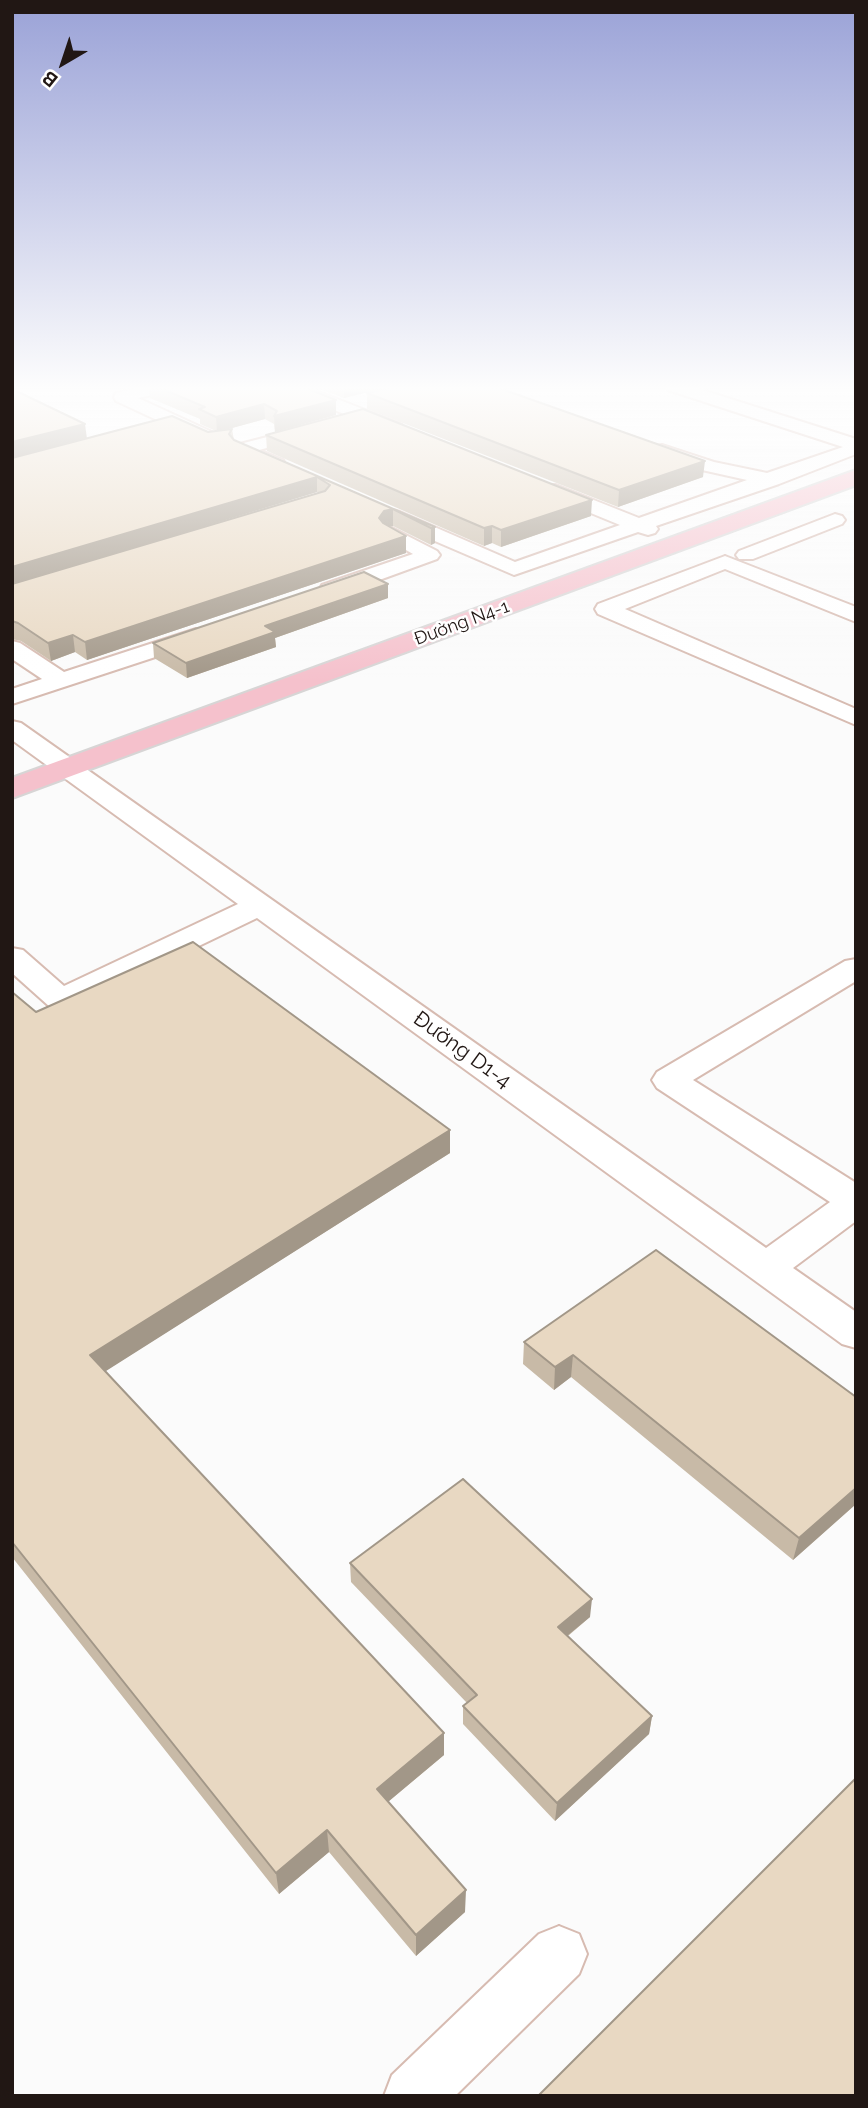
<!DOCTYPE html>
<meta charset="utf-8">
<style>
body{margin:0}
#map{position:relative;width:868px;height:2108px;overflow:hidden;background:#fbfbfb;font-family:Raleway,sans-serif}
canvas{display:block}
.frame{position:absolute;inset:0;border:14px solid #211714;pointer-events:none}
.north{position:absolute;left:28px;top:28px;width:70px;height:70px;-webkit-text-stroke:5px #fff;paint-order:stroke;rotate:219deg;font-size:19px;font-weight:700;line-height:28px;text-align:center;color:#211714}
.north::after{content:'';display:block;margin:auto;width:24px;height:32px;background:#211714;clip-path:polygon(50% 0,100% 100%,50% 72%,0 100%)}
</style>
<div id="map">
<canvas width="868" height="2108"></canvas>
<div class="frame"></div>
<div class="north">B</div>
</div>
<script>
const c = document.querySelector('canvas').getContext('2d');
c.lineJoin = 'round';
const shape = rows => new Path2D(rows.map(r => 'M' + r).join(''));
function stroke(path, color, width, dash) { c.strokeStyle = color; c.lineWidth = width; c.lineCap = dash ? 'butt' : 'round'; c.setLineDash(dash || []); c.stroke(path); }
function fillPath(path, color) { c.fillStyle = color; c.fill(path, 'evenodd'); }
function write(font, color, halo, rows, align = 'center') {
  c.font = font + ' Raleway,sans-serif'; c.lineWidth = 5; c.setLineDash([]); c.textBaseline = 'middle'; c.strokeStyle = halo; c.fillStyle = color; for (const [text, x, y, turn = 0] of rows) {
    c.save(); c.translate(x, y); c.rotate((+turn || 0) * Math.PI / 180); c.textAlign = isNaN(turn) ? turn : align; if (halo) c.strokeText(text, 0, 0); c.fillText(text, 0, 0); c.restore();
  }
}
const minor = shape([
 [148,386,176,386,174,390,138,398,212,432,215,436,212,440,200,440,116,401,114,397,116,393,148,386],
 [282,386,304,386,401,424,404,428,401,432,389,432,284,390,282,386],
 [666,386,690,386,856,439,856,454,779,484,656,526,658,529,655,533,648,535,638,532,514,575,386,520,383,516,386,512,393,510,400,512,515,562,620,525,542,493,539,489,542,485,556,485,639,518,747,480,702,470,656,454,653,450,656,446,662,445,714,462,767,473,843,447,668,390,666,386],
 [310,426,319,431,316,435,259,450,283,460,285,464,283,468,269,468,236,453,233,449,236,445,310,426],
 [835,514,842,516,845,520,842,524,753,559,739,559,736,555,739,551,835,514],
 [392,528,437,551,440,555,437,559,338,595,322,595,319,590,322,585,413,554,385,538,382,534,385,530,392,528],
 [725,556,856,607,856,622,725,569,625,609,856,709,856,725,598,614,595,609,598,604,725,556],
 [196,629,204,631,207,636,204,641,12,704,12,689,42,679,12,659,12,641,20,643,64,672,196,629],
 [12,721,21,723,766,1248,830,1202,657,1088,652,1080,657,1072,845,961,856,959,856,981,693,1080,856,1183,856,1221,793,1268,856,1312,856,1348,842,1344,257,918,72,1007,61,1010,50,1007,12,973,12,948,23,950,64,986,238,904,12,740,12,721],
 [559,1926,579,1934,587,1954,579,1974,455,2096,384,2096,392,2075,539,1934,559,1926]
]);
const major = shape([
 [856,470,856,485,12,798,12,778,856,470]
]);
const wall = shape([
 [149,386,301,386,336,415,275,432,274,424,265,419,225,430,232,429,234,440,435,527,435,543,431,545,393,526,389,527,406,553,87,660,75,652,51,661,21,641,12,639,12,458,216,431,200,424,200,419,150,398],
 [317,492,319,493,61,570],
 [311,386,393,386,344,398],
 [367,393,703,477,618,507,367,409],
 [266,435,591,516,501,547,492,543,484,546,267,451],
 [388,584,388,598,275,638,276,647,187,678,154,658,153,643],
 [12,992,36,1012,450,1130,450,1153,105,1371,444,1733,444,1755,388,1802,465,1912,416,1956,329,1852,279,1894,12,1557],
 [524,1342,856,1397,856,1504,793,1560,571,1377,554,1390,523,1364],
 [350,1563,590,1617,568,1636,652,1716,649,1734,555,1821,463,1724,463,1706,467,1703,351,1582]
]);
const shadedWall = shape([
 [344,386,393,386,344,398],
 [336,400,336,415,275,432,274,416],
 [264,404,265,419,217,432,216,417],
 [85,424,87,439,12,458,12,442],
 [705,461,703,477,618,507,619,490],
 [317,477,317,492,12,585,12,567],
 [592,500,591,516,501,547,501,530],
 [393,509,393,526,384,527,379,518,384,511],
 [492,526,492,543,484,546,484,528],
 [435,527,435,543,431,545,431,528],
 [406,536,406,553,87,660,85,642],
 [388,584,388,598,275,638,276,647,187,678,186,663,265,626],
 [73,635,75,652,51,661,48,643],
 [450,1130,450,1153,95,1378,90,1355],
 [573,1355,571,1377,554,1390,555,1367],
 [856,1488,856,1504,793,1560,799,1538],
 [592,1599,590,1617,556,1645,558,1627],
 [652,1716,649,1734,555,1821,557,1803],
 [444,1733,444,1755,377,1811,377,1789],
 [327,1830,329,1852,279,1894,276,1873],
 [466,1890,465,1912,416,1956,416,1935]
]);
const building = shape([
 [155,386,301,386,336,400,274,416,277,411,264,404,216,417,199,409,205,407,155,386],
 [397,386,493,386,705,461,619,490,367,393,397,386],
 [12,389,85,424,12,442,12,389],
 [363,409,592,500,501,530,492,526,484,528,266,435,363,409],
 [172,416,208,432,232,429,229,434,234,440,435,527,431,528,393,509,384,511,379,518,383,523,406,536,85,642,73,635,48,643,18,623,12,621,12,584,325,491,330,485,317,477,12,567,12,458,172,416],
 [364,572,388,584,265,626,275,632,186,663,153,643,364,572],
 [193,942,450,1130,90,1355,444,1733,377,1789,466,1890,416,1935,327,1830,276,1873,12,1542,12,992,36,1012,193,942],
 [656,1250,856,1397,856,1488,799,1538,573,1355,555,1367,524,1342,656,1250],
 [463,1479,592,1599,558,1627,652,1716,557,1803,463,1706,477,1695,350,1563,463,1479],
 [856,1778,856,2096,538,2096,856,1778]
]);
const farStreetnames = [
 ["Đường N4-1",462,623,-20]
];
const streetNames = [
 ["Đường D1-4",462,1050,36]
];
stroke(minor, '#d7bbb1', 4);
stroke(major, '#d7d5d5', 4);
fillPath(minor, '#fff');
fillPath(major, '#f5c1cc');
fillPath(wall, '#c8baa7');
fillPath(shadedWall, '#a29788');
fillPath(building, '#e8d8c2');
stroke(building, '#a29788', 2);
const sky = c.createLinearGradient(0, 0, 0, 681);
sky.addColorStop(0, '#9aa2d7');
sky.addColorStop(0.57, '#fdfdfd');
sky.addColorStop(1, '#fdfdfd00');
c.fillStyle = sky;
c.fillRect(0, 0, 868, 681);
write('18px', '#211714', '#fff', farStreetnames);
write('21px', '#211714', '#fff', streetNames);
</script>
